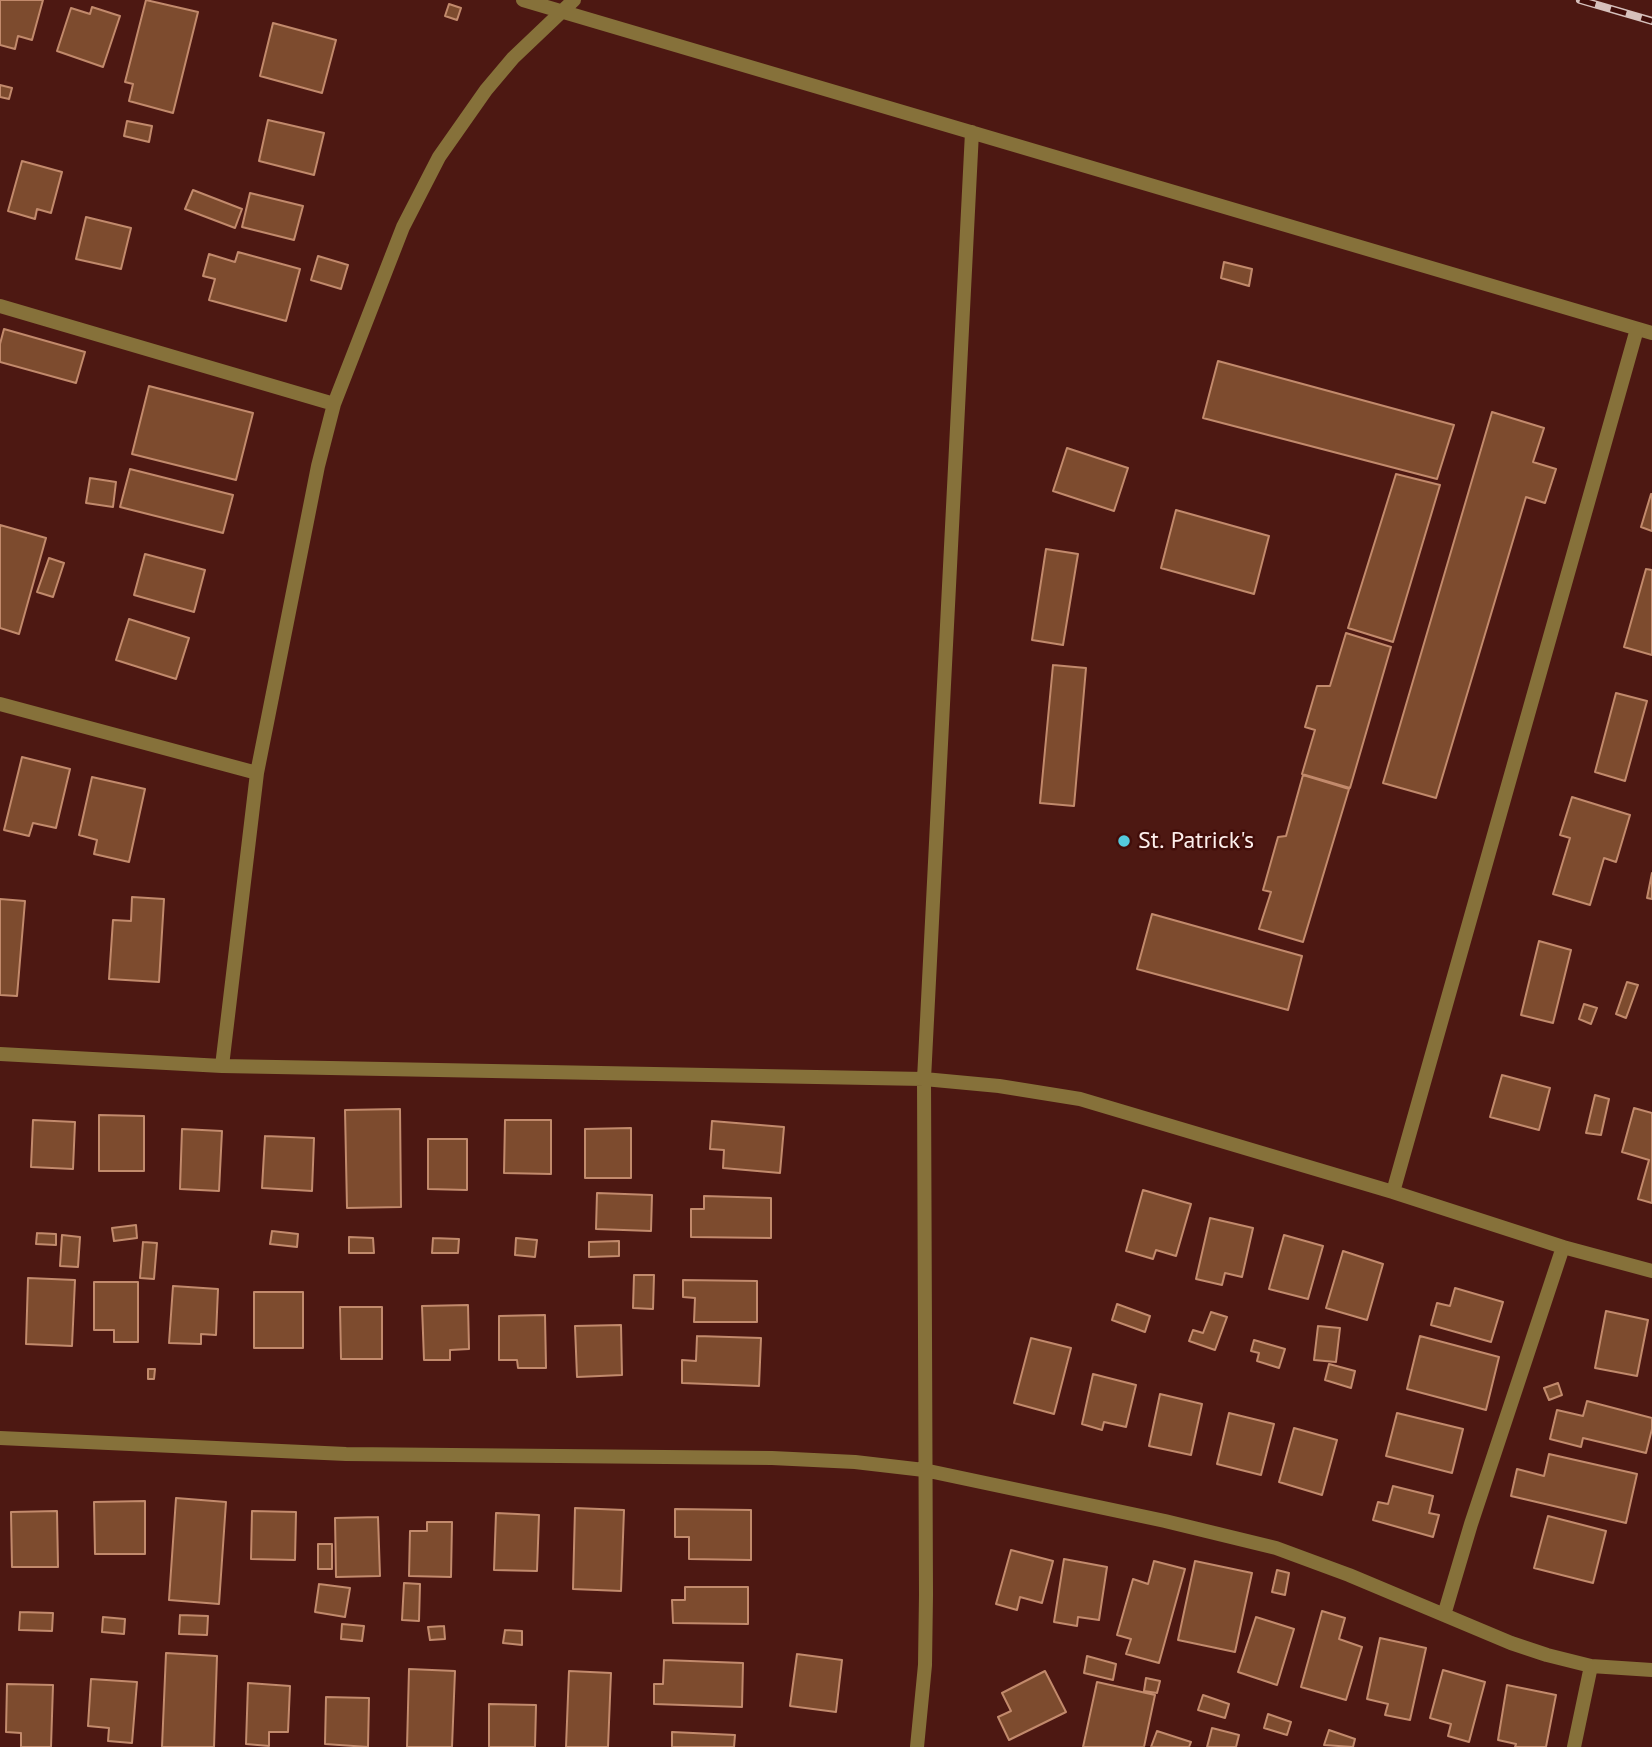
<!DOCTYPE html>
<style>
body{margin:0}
canvas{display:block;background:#4d1812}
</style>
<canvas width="1652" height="1747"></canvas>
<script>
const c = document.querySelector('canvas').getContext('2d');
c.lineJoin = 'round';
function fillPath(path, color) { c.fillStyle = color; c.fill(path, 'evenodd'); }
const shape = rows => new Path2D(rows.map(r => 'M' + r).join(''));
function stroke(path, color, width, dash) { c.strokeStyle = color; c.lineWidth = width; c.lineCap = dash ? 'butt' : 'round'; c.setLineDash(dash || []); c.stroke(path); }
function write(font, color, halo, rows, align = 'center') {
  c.font = font + ' "PT Sans",sans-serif'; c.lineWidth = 5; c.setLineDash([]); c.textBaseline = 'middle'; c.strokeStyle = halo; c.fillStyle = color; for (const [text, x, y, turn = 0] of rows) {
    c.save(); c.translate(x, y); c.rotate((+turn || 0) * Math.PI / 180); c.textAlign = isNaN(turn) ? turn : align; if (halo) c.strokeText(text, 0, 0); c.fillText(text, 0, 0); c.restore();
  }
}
const building = shape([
 [0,0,43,0,32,40,18,36,15,49,0,45,0,0],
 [146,0,198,12,173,113,129,101,133,84,125,82,146,0],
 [449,4,461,8,457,20,445,16,449,4],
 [92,7,120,16,103,67,57,51,71,8,90,14,92,7],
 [273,23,336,40,322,93,260,76,273,23],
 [0,85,12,88,9,99,0,97,0,85],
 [268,120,324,133,314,175,259,161,268,120],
 [127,121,152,126,149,142,124,136,127,121],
 [22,161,62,172,51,213,37,209,35,219,8,211,22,161],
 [193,190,242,209,235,228,185,209,193,190],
 [250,193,303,206,294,240,242,227,250,193],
 [86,217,131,228,121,269,76,259,86,217],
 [238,252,300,269,286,321,209,300,215,279,203,276,209,254,235,262,238,252],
 [318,256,348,265,341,289,311,280,318,256],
 [1224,262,1252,269,1249,286,1221,278,1224,262],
 [4,329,85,352,76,383,0,362,0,344,4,329],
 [1218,361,1454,425,1437,479,1203,418,1218,361],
 [149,386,253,413,236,480,132,454,149,386],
 [1492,412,1544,428,1533,462,1556,469,1545,503,1526,497,1436,798,1383,783,1492,412],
 [1067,448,1128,468,1114,511,1053,491,1067,448],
 [130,469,233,495,223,533,120,507,130,469],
 [1396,474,1440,485,1393,642,1348,628,1396,474],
 [90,478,116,482,113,507,86,503,90,478],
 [1651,494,1652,494,1652,531,1641,527,1651,494],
 [1176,510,1269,536,1254,594,1161,568,1176,510],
 [0,525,46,538,19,634,0,628,0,525],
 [1046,549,1078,554,1063,645,1032,640,1046,549],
 [145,554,205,570,194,612,134,595,145,554],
 [49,558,64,563,53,597,37,592,49,558],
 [1646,569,1652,570,1652,655,1624,647,1646,569],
 [129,619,189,638,176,679,116,660,129,619],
 [1346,633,1391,647,1350,788,1302,774,1315,730,1305,727,1317,686,1330,686,1346,633],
 [1053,665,1086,668,1074,806,1040,803,1053,665],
 [1616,693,1647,701,1625,781,1595,772,1616,693],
 [22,757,70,769,56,828,33,823,29,836,4,830,22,757],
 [1303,775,1349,789,1303,942,1259,929,1271,892,1263,890,1278,837,1286,836,1303,775],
 [92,777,145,789,129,862,94,854,97,840,79,835,92,777],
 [1572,797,1630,815,1616,862,1604,858,1590,905,1553,894,1570,838,1560,835,1572,797],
 [1652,873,1652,899,1647,898,1652,873],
 [132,897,164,899,159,982,109,979,113,920,131,921,132,897],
 [0,899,25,901,17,996,0,995,0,899],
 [1152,914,1302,956,1288,1010,1137,969,1152,914],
 [1539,941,1571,950,1553,1023,1521,1015,1539,941],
 [1627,982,1638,985,1626,1018,1616,1014,1627,982],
 [1584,1004,1597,1008,1591,1024,1579,1019,1584,1004],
 [1502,1075,1550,1088,1539,1130,1490,1117,1502,1075],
 [1595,1095,1609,1099,1601,1135,1586,1133,1595,1095],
 [1634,1108,1652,1113,1652,1203,1638,1199,1649,1160,1622,1152,1634,1108],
 [400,1109,401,1207,347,1208,345,1110,400,1109],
 [99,1115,144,1116,144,1171,99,1171,99,1115],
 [33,1120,75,1122,73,1169,31,1167,33,1120],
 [505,1120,551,1120,551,1174,504,1173,505,1120],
 [712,1121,784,1127,780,1173,723,1168,724,1150,710,1149,712,1121],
 [631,1128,631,1178,585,1178,585,1129,631,1128],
 [182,1129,222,1131,219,1191,180,1189,182,1129],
 [265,1136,314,1138,312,1191,262,1188,265,1136],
 [428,1139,467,1139,467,1190,428,1189,428,1139],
 [1143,1190,1191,1204,1176,1256,1156,1250,1153,1259,1126,1251,1143,1190],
 [597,1193,652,1195,651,1231,596,1229,597,1193],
 [704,1196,771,1198,771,1238,691,1237,691,1209,704,1209,704,1196],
 [1210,1218,1253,1228,1242,1277,1225,1273,1222,1285,1196,1279,1210,1218],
 [136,1225,137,1238,114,1241,112,1228,136,1225],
 [272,1231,298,1234,297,1247,270,1244,272,1231],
 [37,1233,56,1234,56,1245,36,1244,37,1233],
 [62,1235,80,1237,78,1267,60,1266,62,1235],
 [1284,1235,1323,1246,1308,1299,1269,1289,1284,1235],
 [349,1237,373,1238,374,1253,349,1253,349,1237],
 [433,1238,459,1239,458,1253,432,1253,433,1238],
 [516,1238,537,1240,535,1257,515,1255,516,1238],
 [619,1241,619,1256,589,1257,589,1242,619,1241],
 [143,1242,157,1243,154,1279,140,1278,143,1242],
 [1343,1251,1383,1264,1367,1320,1326,1308,1343,1251],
 [634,1275,654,1275,653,1309,633,1308,634,1275],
 [28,1278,75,1280,72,1346,26,1344,28,1278],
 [683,1280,757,1281,757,1322,694,1322,695,1298,683,1297,683,1280],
 [94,1282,138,1282,138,1342,114,1342,114,1330,94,1330,94,1282],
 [173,1286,218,1289,216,1335,201,1334,201,1344,169,1343,173,1286],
 [1455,1288,1503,1302,1491,1342,1431,1325,1437,1303,1450,1306,1455,1288],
 [254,1292,303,1292,303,1348,254,1348,254,1292],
 [1117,1304,1150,1316,1145,1332,1112,1320,1117,1304],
 [468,1305,469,1349,450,1350,450,1360,424,1360,422,1306,468,1305],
 [340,1307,382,1307,382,1359,341,1359,340,1307],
 [1606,1311,1648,1320,1637,1376,1595,1368,1606,1311],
 [1211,1312,1227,1317,1215,1350,1189,1341,1193,1330,1203,1333,1211,1312],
 [545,1315,546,1368,518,1368,517,1360,499,1360,499,1316,545,1315],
 [621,1325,622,1375,577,1377,575,1326,621,1325],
 [1318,1326,1340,1328,1336,1362,1314,1360,1318,1326],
 [697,1336,761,1338,759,1386,682,1383,682,1360,696,1361,697,1336],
 [1420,1336,1499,1357,1486,1410,1407,1389,1420,1336],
 [1031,1338,1071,1348,1054,1414,1014,1403,1031,1338],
 [1254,1340,1285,1349,1279,1368,1257,1361,1259,1353,1251,1351,1254,1340],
 [1329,1364,1355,1371,1351,1388,1325,1380,1329,1364],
 [148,1369,155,1369,154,1379,148,1379,148,1369],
 [1093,1374,1136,1385,1126,1427,1104,1422,1102,1430,1082,1424,1093,1374],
 [1558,1383,1562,1395,1549,1400,1544,1388,1558,1383],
 [1160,1394,1202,1404,1191,1455,1149,1446,1160,1394],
 [1587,1401,1652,1418,1652,1429,1646,1453,1583,1438,1581,1447,1550,1439,1557,1410,1583,1416,1587,1401],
 [1229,1413,1274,1424,1261,1475,1217,1464,1229,1413],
 [1397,1413,1463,1429,1452,1473,1386,1456,1397,1413],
 [1294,1428,1337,1440,1322,1495,1279,1482,1294,1428],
 [1549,1454,1637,1474,1626,1523,1511,1496,1517,1469,1544,1476,1549,1454],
 [1393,1486,1433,1496,1429,1513,1439,1515,1433,1537,1373,1520,1378,1502,1388,1504,1393,1486],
 [176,1498,226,1502,219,1604,169,1600,176,1498],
 [145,1501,145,1554,95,1554,94,1502,145,1501],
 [575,1508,624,1510,621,1591,573,1589,575,1508],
 [675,1509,751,1510,751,1560,689,1559,689,1537,675,1537,675,1509],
 [57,1511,58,1567,12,1567,11,1512,57,1511],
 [252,1511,296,1512,295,1560,251,1559,252,1511],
 [496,1513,539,1515,537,1571,494,1570,496,1513],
 [1548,1516,1606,1531,1593,1583,1534,1568,1548,1516],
 [378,1517,380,1576,336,1577,335,1518,378,1517],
 [427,1522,452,1522,451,1577,409,1576,410,1531,427,1531,427,1522],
 [318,1544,332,1544,332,1569,318,1569,318,1544],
 [1011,1550,1053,1561,1042,1603,1020,1597,1017,1610,996,1604,1011,1550],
 [1064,1559,1107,1567,1099,1620,1078,1617,1077,1626,1054,1622,1064,1559],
 [1154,1561,1185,1569,1159,1663,1126,1654,1131,1639,1117,1635,1133,1579,1148,1584,1154,1561],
 [1195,1561,1252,1573,1235,1652,1178,1640,1195,1561],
 [1277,1570,1289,1573,1285,1595,1272,1592,1277,1570],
 [404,1583,420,1584,419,1621,402,1620,404,1583],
 [319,1584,350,1588,345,1617,315,1612,319,1584],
 [685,1587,748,1587,748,1624,673,1623,672,1600,685,1600,685,1587],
 [1322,1611,1345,1618,1339,1639,1362,1647,1346,1700,1301,1687,1322,1611],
 [20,1612,53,1613,52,1631,19,1630,20,1612],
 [180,1615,208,1616,207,1635,179,1634,180,1615],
 [103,1617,125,1619,124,1634,102,1632,103,1617],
 [1256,1617,1294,1629,1277,1685,1238,1672,1256,1617],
 [342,1624,364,1626,362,1641,341,1639,342,1624],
 [444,1626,445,1639,430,1640,428,1627,444,1626],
 [505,1630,522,1631,522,1645,503,1643,505,1630],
 [1380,1638,1426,1648,1410,1720,1385,1715,1388,1704,1367,1699,1380,1638],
 [166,1653,217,1656,214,1747,162,1747,166,1653],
 [797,1654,842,1660,836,1712,790,1706,797,1654],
 [1087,1656,1116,1664,1113,1680,1084,1673,1087,1656],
 [664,1660,743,1663,742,1707,654,1704,654,1684,663,1684,664,1660],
 [409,1669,455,1671,452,1747,407,1747,409,1669],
 [1443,1670,1485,1682,1469,1742,1448,1736,1451,1724,1430,1718,1443,1670],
 [569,1671,611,1673,608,1747,566,1747,569,1671],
 [1045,1671,1066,1712,1009,1740,998,1717,1011,1711,1002,1693,1045,1671],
 [1146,1678,1160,1681,1157,1693,1144,1691,1146,1678],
 [91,1679,137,1682,132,1743,108,1741,109,1728,88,1726,91,1679],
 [1097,1682,1155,1695,1144,1747,1083,1747,1097,1682],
 [248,1683,290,1686,288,1732,269,1732,269,1746,246,1744,248,1683],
 [7,1684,53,1685,51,1747,21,1747,21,1733,6,1732,7,1684],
 [1507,1685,1556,1695,1546,1747,1515,1747,1516,1744,1498,1740,1507,1685],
 [1203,1695,1229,1704,1225,1718,1198,1710,1203,1695],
 [326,1697,369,1698,368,1747,325,1744,326,1697],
 [489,1704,536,1705,535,1747,489,1747,489,1704],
 [1268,1714,1291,1722,1287,1735,1264,1728,1268,1714],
 [1212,1728,1239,1735,1236,1747,1207,1747,1212,1728],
 [1329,1730,1355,1739,1353,1747,1324,1745,1329,1730],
 [1157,1731,1191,1742,1189,1747,1151,1747,1157,1731],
 [672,1732,735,1735,734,1747,672,1747,672,1732]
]);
const street = shape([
 [523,0,1652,333],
 [0,306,334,404],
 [0,704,257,773],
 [0,1054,222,1066,924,1079,999,1086,1080,1099,1393,1192,1563,1247,1652,1271],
 [222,1066,257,773,318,466,334,404,403,227,439,157,486,90,513,58,574,0],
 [1393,1192,1637,329],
 [0,1438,346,1454,772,1458,855,1462,924,1470,1165,1521,1276,1548,1349,1575,1511,1643,1547,1655,1591,1666,1652,1670],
 [1444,1615,1471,1524,1563,1247],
 [917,1747,925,1665,926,1595,924,1079,972,132],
 [1574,1747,1591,1666]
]);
const rail = shape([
 [1580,0,1652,21]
]);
const markers = [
 [1124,841,7,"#54cadd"]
];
const poiNames = [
 ["St. Patrick's",1138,841]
];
fillPath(building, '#7d4b2e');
stroke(building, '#c28a6c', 2);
stroke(street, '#86713a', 14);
stroke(rail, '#d6c0bc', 8);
stroke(rail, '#410d09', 5, [16]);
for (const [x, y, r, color] of markers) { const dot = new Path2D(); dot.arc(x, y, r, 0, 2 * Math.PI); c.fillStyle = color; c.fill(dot); stroke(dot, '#410d09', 2.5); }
write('24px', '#fdefec', '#410d09', poiNames, 'left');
</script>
